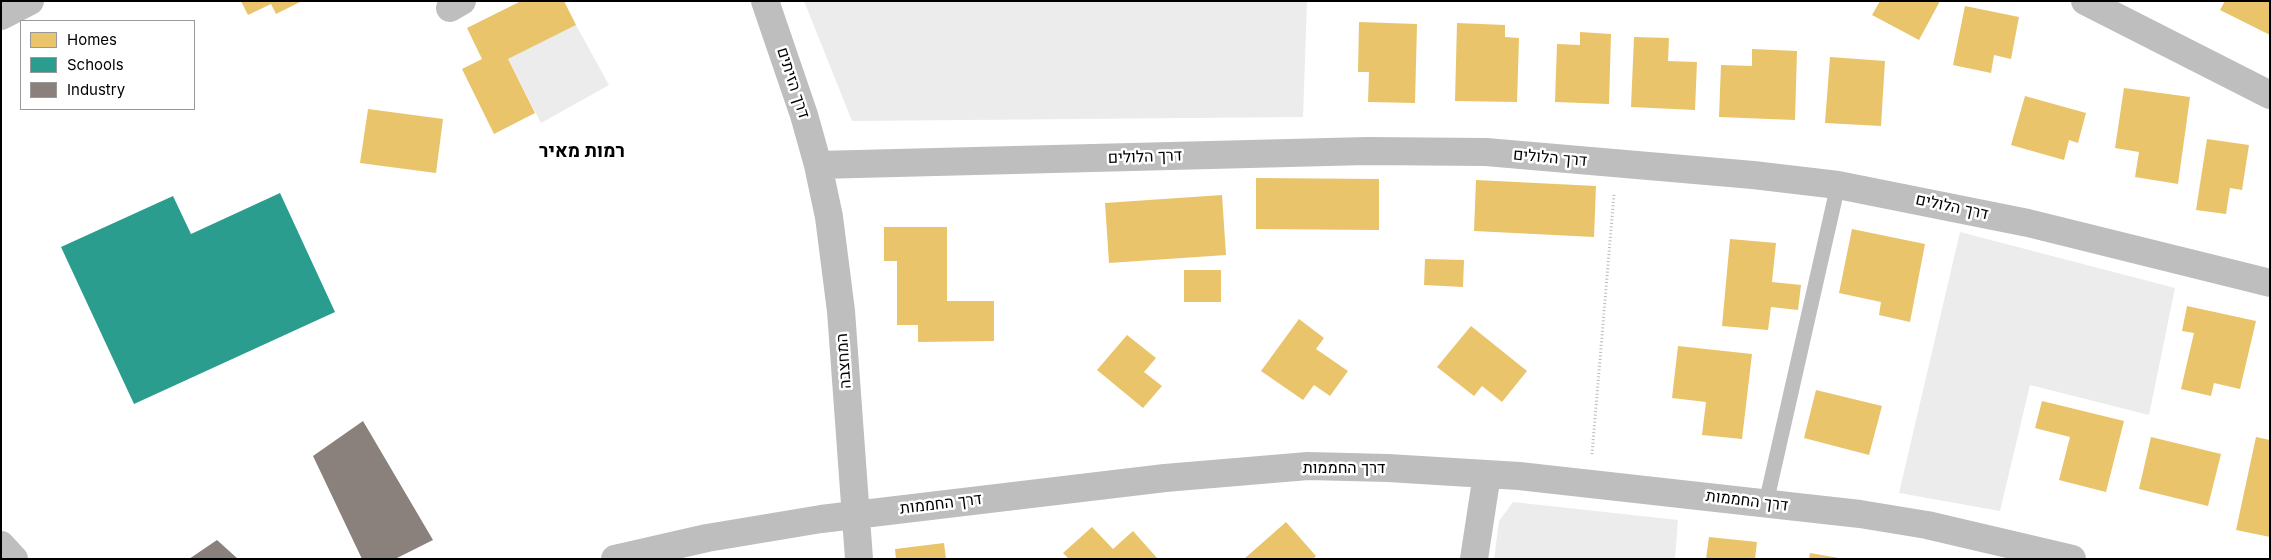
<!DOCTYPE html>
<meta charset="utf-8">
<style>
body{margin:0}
#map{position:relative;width:2271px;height:560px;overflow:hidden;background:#fff;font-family:Inter,sans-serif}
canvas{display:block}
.frame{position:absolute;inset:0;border:2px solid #000;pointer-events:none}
.legend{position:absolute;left:20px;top:20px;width:175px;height:90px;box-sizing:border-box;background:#fff;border:1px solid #999;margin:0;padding:6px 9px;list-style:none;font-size:15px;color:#000}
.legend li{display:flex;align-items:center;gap:10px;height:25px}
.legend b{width:25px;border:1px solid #999}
</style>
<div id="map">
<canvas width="2271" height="560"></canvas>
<div class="frame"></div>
<ul class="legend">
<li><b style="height:14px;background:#e9c46a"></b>Homes</li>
<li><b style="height:14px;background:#2a9d8f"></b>Schools</li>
<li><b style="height:14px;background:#8a817c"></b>Industry</li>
</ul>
</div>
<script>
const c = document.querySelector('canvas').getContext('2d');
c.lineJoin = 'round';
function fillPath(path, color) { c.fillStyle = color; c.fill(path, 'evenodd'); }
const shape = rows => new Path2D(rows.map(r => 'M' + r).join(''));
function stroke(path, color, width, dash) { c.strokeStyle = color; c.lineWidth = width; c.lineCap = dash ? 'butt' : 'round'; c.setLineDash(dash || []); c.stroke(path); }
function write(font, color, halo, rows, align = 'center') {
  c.font = font + ' Inter,Heebo,sans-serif'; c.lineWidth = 5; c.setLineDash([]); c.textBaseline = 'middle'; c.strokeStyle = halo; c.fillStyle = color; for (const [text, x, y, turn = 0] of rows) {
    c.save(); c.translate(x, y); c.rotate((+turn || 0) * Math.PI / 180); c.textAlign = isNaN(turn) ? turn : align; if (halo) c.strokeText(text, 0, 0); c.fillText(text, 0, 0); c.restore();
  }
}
const green = shape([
 [804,1,1305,1,1307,2,1303,117,852,121],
 [576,25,609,85,541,123,508,59],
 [1960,232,2175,288,2149,415,2030,385,2000,511,1899,493],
 [1513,502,1678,520,1675,559,1494,559,1499,521]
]);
const homes = shape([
 [241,1,302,1,276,14,271,4,248,15],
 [521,1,564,1,576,25,508,59,535,113,494,134,462,69,482,59,467,28],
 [1880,1,1940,1,1919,40,1872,15],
 [2225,1,2270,1,2270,35,2220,10],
 [1965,6,2019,17,2011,59,1994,55,1991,73,1953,65],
 [1359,22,1417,24,1415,103,1368,102,1369,72,1358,72],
 [1457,23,1505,25,1505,37,1519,38,1517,102,1455,101],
 [1580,32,1611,34,1609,104,1555,102,1557,44,1580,45],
 [1634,37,1669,38,1668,61,1697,62,1695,110,1631,107],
 [1752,49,1797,51,1795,120,1719,117,1721,65,1752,66],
 [1830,57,1885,61,1881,126,1825,123],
 [2124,88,2190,97,2178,184,2135,177,2139,152,2115,148],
 [2025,96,2086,113,2078,143,2069,140,2064,160,2011,145],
 [368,109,443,119,436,173,360,163],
 [2207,139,2249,145,2242,190,2230,188,2226,214,2196,210],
 [1256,178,1379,179,1379,230,1256,229],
 [1476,180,1596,186,1594,237,1474,231],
 [1222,195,1226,255,1109,263,1105,203],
 [884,227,947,227,947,301,994,301,994,341,918,342,918,325,897,325,897,261,884,261],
 [1852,229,1925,244,1910,322,1879,315,1881,302,1839,293],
 [1730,239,1776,243,1772,282,1801,285,1798,310,1771,307,1768,330,1722,326],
 [1425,259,1464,260,1463,287,1424,285],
 [1184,270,1221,270,1221,302,1184,302],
 [2187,306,2256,321,2240,389,2214,383,2211,396,2181,389,2194,333,2182,331],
 [1299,319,1324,338,1316,349,1348,371,1330,396,1314,385,1303,400,1261,371],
 [1471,326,1527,371,1502,402,1482,386,1474,396,1437,367],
 [1127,335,1156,358,1144,372,1162,386,1143,408,1097,370],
 [1678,346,1752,354,1742,439,1702,435,1706,402,1672,398],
 [1816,390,1882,406,1869,455,1804,438],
 [2042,401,2124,421,2106,492,2059,480,2070,437,2035,428],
 [2151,437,2221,454,2208,506,2139,489],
 [2256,437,2270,440,2270,537,2236,530],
 [1286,522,1316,556,1313,559,1244,559],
 [1092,527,1113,549,1133,531,1158,559,1069,559,1063,553],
 [1709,537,1757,542,1755,559,1706,559],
 [944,543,946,559,896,559,895,549],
 [1810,553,1839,558,1839,559,1809,559]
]);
const schools = shape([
 [280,193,335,312,134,404,61,247,173,196,191,234]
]);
const industry = shape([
 [363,421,433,540,395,559,362,559,313,456],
 [217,540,238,559,189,559]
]);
const path = shape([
 [1592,454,1614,194]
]);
const service = shape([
 [1766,503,1838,185]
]);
const minor = shape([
 [765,1,804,115,818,165,829,217,841,311,859,559],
 [2085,1,2270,95],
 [450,8,462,1],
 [1,16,30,1],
 [818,165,1367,151,1486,152,1753,175,1838,185,2028,223,2270,283],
 [1,545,14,559],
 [615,559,707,538,821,519,1165,478,1308,466,1388,468,1519,476,1860,514,1927,525,2072,559],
 [1474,559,1487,474]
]);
const streetNames = [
 ["דרך הזיתים",793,83,72],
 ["דרך הלולים",1145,157,-2],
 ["דרך הלולים",1550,158,5],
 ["דרך הלולים",1952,207,12],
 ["המחצבה",844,361,-94],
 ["דרך החממות",1344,468],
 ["דרך החממות",1747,501,7],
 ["דרך החממות",941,504,-7]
];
const quarterNames = [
 ["רמות מאיר",582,151]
];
fillPath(green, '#ececec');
fillPath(homes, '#e9c46a');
fillPath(schools, '#2a9d8f');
fillPath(industry, '#8a817c');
stroke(path, '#b9b9b9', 3, [1, 2.5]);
stroke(service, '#bebebe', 15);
stroke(minor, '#bebebe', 28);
write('16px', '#000', '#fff', streetNames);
write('bold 19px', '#000', '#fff', quarterNames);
</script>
